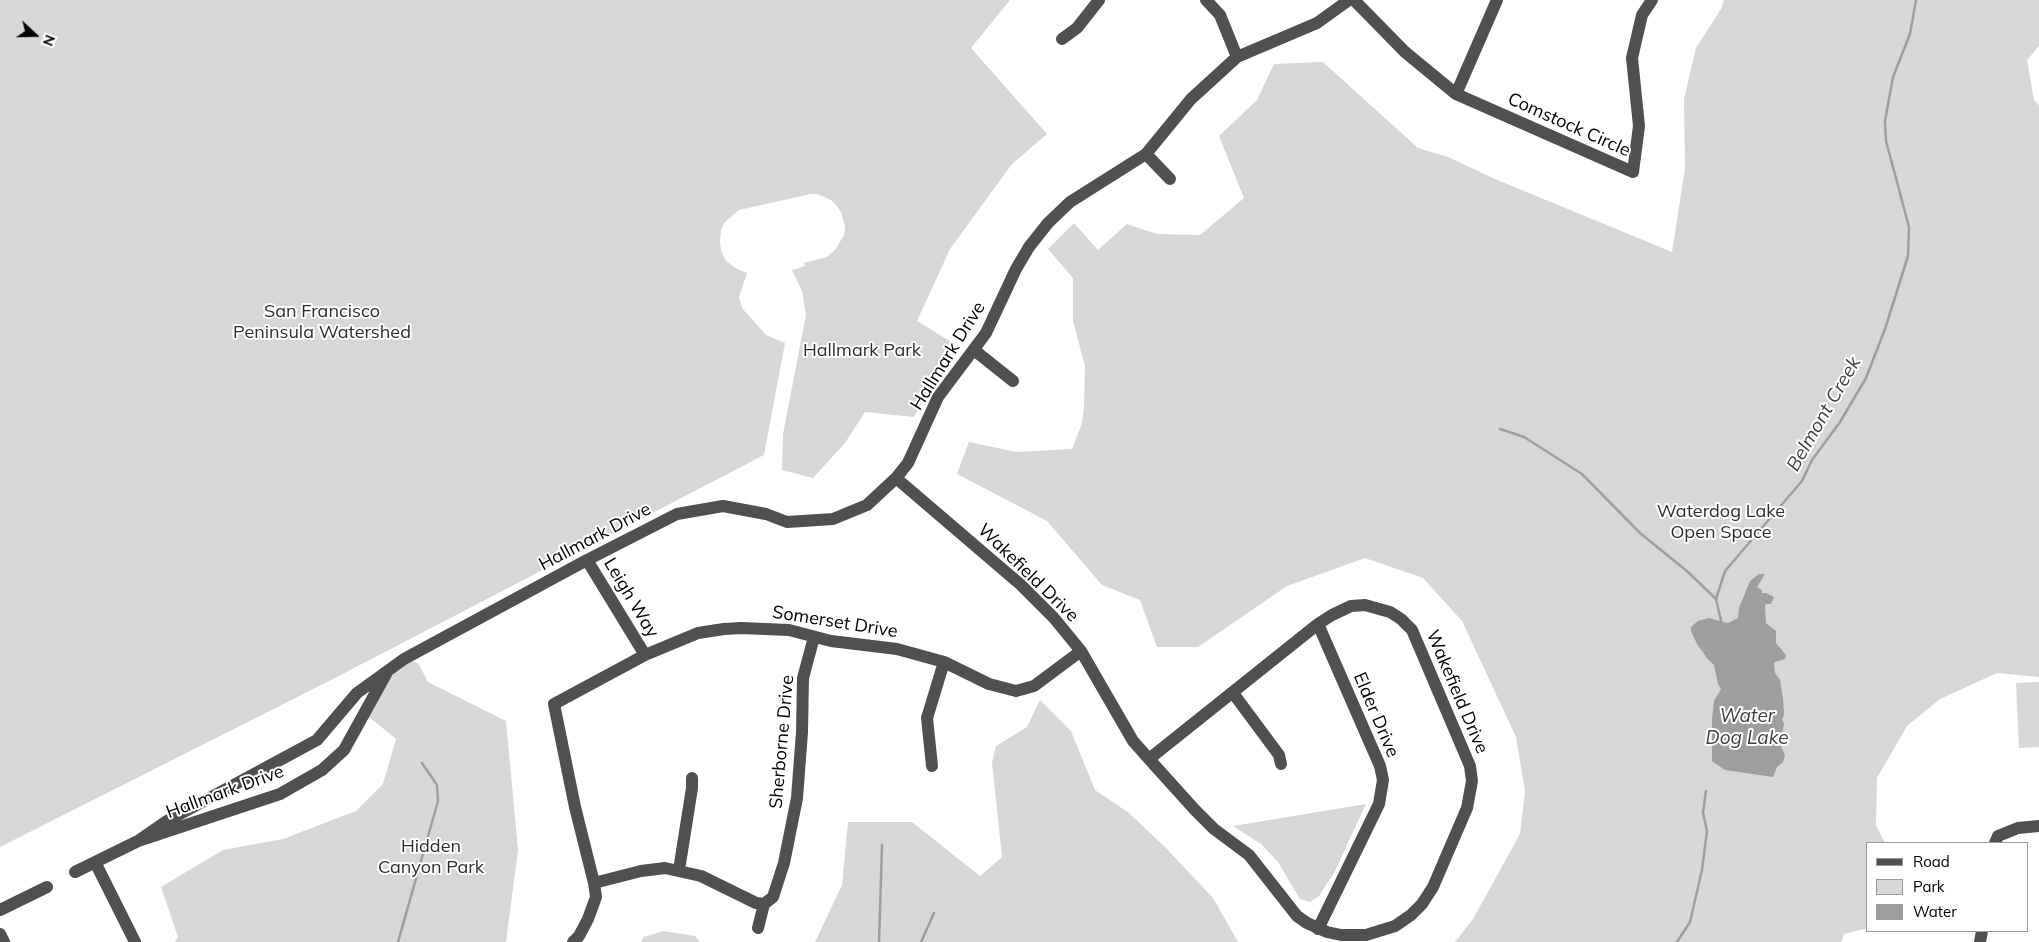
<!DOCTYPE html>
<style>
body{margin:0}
#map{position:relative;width:2039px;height:942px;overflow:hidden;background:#fff;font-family:Mulish,sans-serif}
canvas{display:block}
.legend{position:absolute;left:1866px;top:842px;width:162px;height:90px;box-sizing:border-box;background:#fff;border:1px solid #999;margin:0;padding:6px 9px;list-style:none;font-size:15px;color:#000}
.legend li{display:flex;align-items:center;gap:10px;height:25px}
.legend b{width:25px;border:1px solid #999}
.north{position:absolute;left:10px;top:10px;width:50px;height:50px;-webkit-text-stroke:4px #fff;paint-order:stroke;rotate:111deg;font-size:14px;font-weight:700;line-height:20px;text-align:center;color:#000}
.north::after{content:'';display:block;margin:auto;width:18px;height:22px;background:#000;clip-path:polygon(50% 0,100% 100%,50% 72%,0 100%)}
</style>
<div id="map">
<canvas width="2039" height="942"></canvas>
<ul class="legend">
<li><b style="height:6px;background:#505050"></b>Road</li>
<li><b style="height:14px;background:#d7d7d7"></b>Park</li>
<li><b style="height:14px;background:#9e9e9e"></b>Water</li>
</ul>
<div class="north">N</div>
</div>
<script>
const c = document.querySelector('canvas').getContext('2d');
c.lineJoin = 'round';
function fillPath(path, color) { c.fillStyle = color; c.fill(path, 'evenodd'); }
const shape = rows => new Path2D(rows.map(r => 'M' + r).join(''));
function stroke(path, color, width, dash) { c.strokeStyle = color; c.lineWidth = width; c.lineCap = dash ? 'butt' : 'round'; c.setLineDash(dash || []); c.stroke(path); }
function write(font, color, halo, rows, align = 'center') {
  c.font = font + ' Mulish,sans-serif'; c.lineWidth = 4; c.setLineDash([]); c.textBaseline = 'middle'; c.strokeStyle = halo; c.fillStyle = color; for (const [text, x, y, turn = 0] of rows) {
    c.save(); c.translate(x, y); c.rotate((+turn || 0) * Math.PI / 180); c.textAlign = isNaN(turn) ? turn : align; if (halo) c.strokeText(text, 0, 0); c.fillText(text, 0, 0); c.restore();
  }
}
const green = shape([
 [0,0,1010,0,971,48,1047,134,1012,164,950,249,917,321,953,343,914,417,865,412,845,443,813,478,782,470,783,434,806,315,802,291,792,270,805,266,804,263,827,257,835,250,844,235,845,226,841,212,836,205,831,200,817,194,811,194,739,210,725,222,721,230,720,242,721,251,726,261,737,269,747,273,739,297,742,308,766,335,785,343,764,455,333,679,0,847],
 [1724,0,2039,0,2039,46,2027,60,2034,100,2039,105,2039,677,1997,673,1940,699,1907,726,1877,778,1876,825,1885,843,1868,843,1868,928,1844,934,1841,942,1455,942,1473,919,1520,834,1525,791,1516,737,1462,621,1423,578,1365,558,1287,586,1198,647,1157,647,1140,600,1102,585,1047,521,957,474,969,442,1016,452,1072,449,1082,423,1084,407,1085,366,1073,321,1073,278,1048,249,1074,223,1098,250,1127,224,1157,234,1200,235,1244,198,1219,136,1257,100,1274,64,1323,62,1418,148,1448,157,1495,179,1672,252,1685,168,1684,99,1696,48,1721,9],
 [404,659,418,663,428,682,506,721,518,850,506,942,175,942,178,937,161,887,223,850,283,839,356,811,383,784,396,739,364,713,388,671],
 [2039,682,2039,747,2019,748,2016,683],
 [1040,700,1071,731,1095,790,1129,813,1165,847,1213,898,1238,942,815,942,842,885,848,822,912,822,980,876,1002,857,992,762,996,746,1027,727],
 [1366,804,1334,873,1319,896,1310,902,1300,899,1278,862,1261,844,1233,826],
 [663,931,695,936,700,942,641,942,644,937]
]);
const water = shape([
 [1759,574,1765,574,1757,587,1762,590,1762,593,1766,593,1774,597,1771,604,1766,604,1765,606,1766,623,1776,631,1776,643,1786,655,1785,659,1775,662,1774,664,1775,673,1780,680,1783,699,1784,715,1782,719,1784,724,1780,744,1785,755,1783,762,1777,767,1773,777,1725,770,1712,761,1712,720,1714,701,1721,689,1718,684,1714,665,1707,658,1697,644,1691,631,1691,627,1698,621,1709,618,1728,623,1738,618,1739,608,1750,581]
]);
const stream = shape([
 [1500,429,1524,437,1582,474,1640,533,1688,572,1715,598],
 [1722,625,1716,599,1725,571,1802,481,1812,460,1840,422,1866,378,1885,329,1908,256,1909,227,1886,141,1885,121,1893,77,1910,34,1916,0],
 [398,942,438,801,437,785,422,763],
 [879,942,882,845],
 [921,942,934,913],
 [1677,942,1690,922,1702,870,1707,831,1703,813,1706,791]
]);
const minor = shape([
 [1206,0,1220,15,1237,57],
 [1354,0,1405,52,1456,94,1633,172,1639,126,1632,58,1642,15,1652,0],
 [1062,39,1077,28,1099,0],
 [1456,94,1497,0],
 [1146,154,1170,179],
 [974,350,1013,381],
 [896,478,1021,585,1054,618,1081,651,1133,741,1149,759,1195,810,1214,829,1249,855,1297,916,1307,923,1327,932,1341,935,1366,935,1395,926,1411,915,1422,904,1433,887,1467,808,1472,781,1470,766,1412,630,1401,619,1390,612,1365,605,1351,606,1332,615,1318,624,1149,759],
 [587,560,645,655],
 [1318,624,1380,766,1383,780,1379,804,1318,929],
 [1233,693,1279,755,1281,764],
 [932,766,927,718,944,662],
 [138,841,167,821,317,740,357,693,404,659,587,560,677,514,723,506,766,514,787,522,833,519,867,505,896,478,908,463,938,397,986,333,1016,269,1029,247,1048,223,1070,202,1146,154,1191,99,1237,57,1317,23,1349,0],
 [1995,843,1998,836,2018,828,2039,826],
 [95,862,135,942],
 [679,870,692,788,692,778],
 [75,872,138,841,280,794,322,770,344,750,386,674],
 [594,883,641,871,665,868,701,876,756,903,764,904,773,897,784,863,797,798,802,732,803,678,814,637],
 [0,910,47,887],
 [758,928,764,904],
 [0,934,4,942],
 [573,942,579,936,588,919,596,897,594,883,575,807,554,704,645,655,698,633,724,629,741,628,789,630,831,641,897,649,944,662,989,684,1016,691,1034,686,1081,651],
 [1980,942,1982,931]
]);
const streetNames = [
 ["Comstock Circle",1569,125,24],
 ["Hallmark Drive",948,356,-58],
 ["Hallmark Drive",595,537,-28],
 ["Wakefield Drive",1028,573,44],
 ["Leigh Way",631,598,59],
 ["Somerset Drive",835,622,9],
 ["Wakefield Drive",1457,692,67],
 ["Elder Drive",1376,715,67],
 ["Sherborne Drive",782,742,-85],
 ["Hallmark Drive",225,792,-20]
];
const parkNames = [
 ["San Francisco",322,312],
 ["Peninsula Watershed",322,333],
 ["Hallmark Park",862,351],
 ["Waterdog Lake",1721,512],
 ["Open Space",1721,533],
 ["Hidden",431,847],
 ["Canyon Park",431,868]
];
const waterNames = [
 ["Belmont Creek",1824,414,-60],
 ["Water",1747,716],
 ["Dog Lake",1747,738]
];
fillPath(green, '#d7d7d7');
fillPath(water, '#9e9e9e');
stroke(stream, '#9e9e9e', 2.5);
stroke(minor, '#505050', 12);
write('18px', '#000', '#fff', streetNames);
write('18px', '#2e2e2e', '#fff', parkNames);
write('italic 19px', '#3f3f3f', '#fff', waterNames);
</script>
